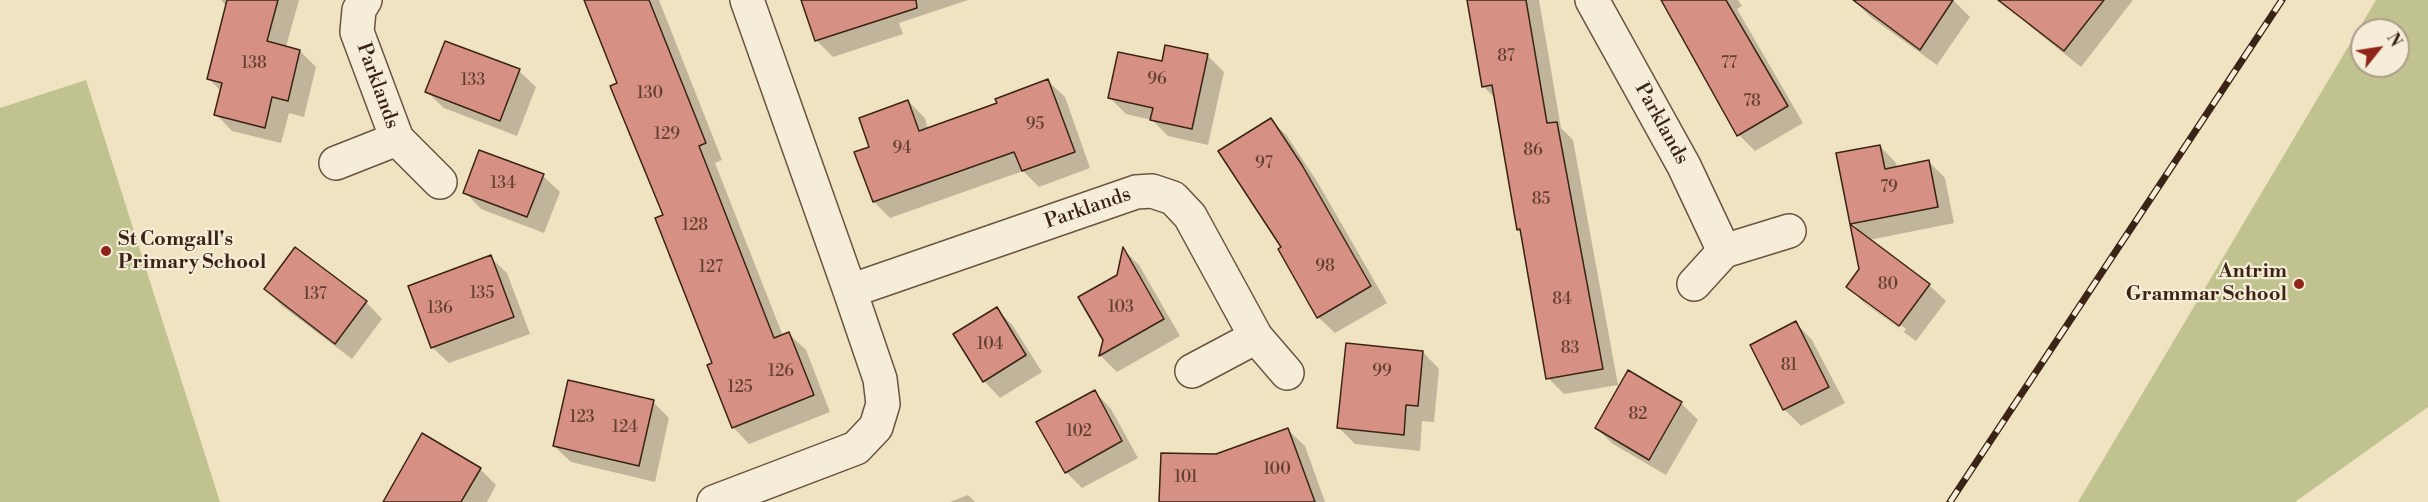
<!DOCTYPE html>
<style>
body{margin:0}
#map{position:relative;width:2428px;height:502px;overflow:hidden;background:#f0e3c2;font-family:"Libre Bodoni",serif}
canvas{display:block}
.north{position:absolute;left:2350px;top:18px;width:60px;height:60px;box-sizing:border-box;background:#f5edd7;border:2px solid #ab9d8a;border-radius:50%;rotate:60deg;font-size:16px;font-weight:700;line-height:24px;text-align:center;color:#3b2416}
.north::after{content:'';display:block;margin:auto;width:21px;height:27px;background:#8f2418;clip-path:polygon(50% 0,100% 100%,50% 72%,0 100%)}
</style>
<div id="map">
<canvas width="2428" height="502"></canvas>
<div class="north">N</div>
</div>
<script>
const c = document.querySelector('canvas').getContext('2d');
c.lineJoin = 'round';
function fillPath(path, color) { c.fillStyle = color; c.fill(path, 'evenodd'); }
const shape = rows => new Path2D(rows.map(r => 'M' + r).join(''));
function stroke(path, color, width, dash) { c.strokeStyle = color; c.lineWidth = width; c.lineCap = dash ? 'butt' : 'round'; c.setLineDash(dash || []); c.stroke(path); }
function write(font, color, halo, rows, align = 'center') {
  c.font = font + ' "Libre Bodoni",serif'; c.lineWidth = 4.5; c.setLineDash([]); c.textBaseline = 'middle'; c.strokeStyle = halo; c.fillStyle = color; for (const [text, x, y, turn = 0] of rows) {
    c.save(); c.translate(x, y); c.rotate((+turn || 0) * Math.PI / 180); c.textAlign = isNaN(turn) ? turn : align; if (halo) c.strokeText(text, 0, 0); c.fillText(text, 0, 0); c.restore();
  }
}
const green = shape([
 [2376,0,2428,0,2428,407,2295,502,2078,502],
 [2362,30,2398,30,2398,66,2362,66],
 [86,80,220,502,0,502,0,108]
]);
const shadow = shape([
 [221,0,299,0,286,47,300,51,316,67,304,117,289,113,281,143,232,131,216,114,221,91,209,79,227,7],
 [586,0,659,0,722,160,715,163,783,336,789,334,806,350,830,412,749,444,733,427,619,84],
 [803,0,968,0,899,23,903,34,833,57,816,40],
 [1468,0,1539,0,1561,128,1573,140,1618,385,1564,394,1548,378,1523,233,1518,229,1495,98,1483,86],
 [1662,0,1738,0,1742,6,1737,9,1803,123,1755,151,1739,135],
 [1857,0,1953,0,1970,17,1937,65,1872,18,1855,2],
 [2024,0,2133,0,2081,67,2032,28,2015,12],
 [1207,55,1224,72,1208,145,1168,136,1152,120,1126,114,1110,98,1163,63],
 [519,71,536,87,517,136,444,108,427,92],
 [1048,81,1065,97,1090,168,1039,187,1023,171,890,218,874,202,871,148,908,101,925,118,928,129,999,104],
 [1271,120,1287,136,1318,183,1387,303,1335,333,1318,317,1283,248],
 [1880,146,1896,163,1897,168,1929,162,1945,178,1954,223,1869,240,1929,285,1946,301,1916,341,1864,303,1848,286,1861,269,1858,229,1852,223],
 [1864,298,1906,329,1904,332,1864,302],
 [543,176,560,192,544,233,481,209,465,192],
 [1124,250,1139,265,1180,336,1117,372,1101,356],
 [490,257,507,273,530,334,449,363,432,347],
 [266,289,366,302,382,319,352,359,282,306],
 [997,309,1013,326,1042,372,1000,398,984,381],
 [1796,323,1812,340,1845,403,1801,426,1784,409],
 [1423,352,1439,369,1434,422,1422,421,1420,451,1355,444,1339,428],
 [1095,392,1111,409,1138,458,1082,488,1066,472],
 [653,402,669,418,655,482,571,462,554,446],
 [1681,403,1698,420,1666,475,1613,444,1596,428],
 [1288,430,1305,446,1325,502,1161,502,1216,456],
 [480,469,496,485,487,502,385,502],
 [968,495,975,502,950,502]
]);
const building = shape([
 [227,0,278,0,267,41,300,50,288,101,272,97,265,128,214,115,222,83,207,79,227,0],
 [584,0,649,0,706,143,699,146,774,338,789,332,814,395,732,428,707,365,712,363,655,218,663,215,610,86,617,83,584,0],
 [801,0,916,0,917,8,815,41,801,0],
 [1467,0,1526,0,1547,123,1557,122,1603,369,1546,379,1520,229,1517,230,1492,85,1482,87,1467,0],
 [1661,0,1726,0,1788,106,1737,136,1661,0],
 [1853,0,1953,0,1920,50,1853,0],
 [1998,0,2104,0,2064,51,1998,0],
 [445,41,520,69,500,121,425,92,445,41],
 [1165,45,1208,54,1192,129,1150,120,1153,108,1108,98,1118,52,1162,61,1165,45],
 [1048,79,1075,152,1022,171,1014,152,873,202,854,152,869,147,859,118,908,100,919,131,997,103,995,99,1048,79],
 [1271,118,1302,165,1371,286,1317,318,1278,249,1281,247,1218,151,1271,118],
 [1880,145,1885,169,1929,160,1938,207,1850,224,1836,153,1880,145],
 [479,150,544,174,527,217,463,193,479,150],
 [1850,224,1930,284,1899,326,1846,287,1859,269,1850,224],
 [295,247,367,301,335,344,264,289,295,247],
 [1123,247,1164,319,1099,356,1103,340,1078,297,1117,275,1123,247],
 [491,255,514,317,431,348,408,286,491,255],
 [997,307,1026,355,983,382,953,334,997,307],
 [1796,321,1829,387,1783,410,1750,345,1796,321],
 [1346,343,1423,351,1418,406,1406,405,1404,435,1337,428,1346,343],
 [1628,370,1682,402,1649,460,1595,428,1628,370],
 [568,380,654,400,639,466,553,446,568,380],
 [1095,390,1122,441,1065,473,1036,422,1095,390],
 [1288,428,1315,502,1159,502,1161,453,1216,454,1288,428],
 [422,433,481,468,461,502,383,502,422,433]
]);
const minor = shape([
 [365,0,359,10,357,32,397,139,440,182],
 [1592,0,1684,166,1724,251],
 [336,163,397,139],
 [1694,284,1724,251,1789,231],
 [850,291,1136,192,1152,191,1173,198,1190,216,1256,337,1287,373],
 [1192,371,1256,337],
 [714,502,856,448,876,427,883,404,880,379,850,291,747,0]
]);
const rail = shape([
 [1950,502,2282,0]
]);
const markers = [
 [106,251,6,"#8f2418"],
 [2299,284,6,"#8f2418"]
];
const numberNames = [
 ["87",1506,57],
 ["138",254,64],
 ["77",1729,64],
 ["96",1157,80],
 ["133",473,81],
 ["130",650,94],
 ["78",1752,102],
 ["95",1035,125],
 ["129",667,135],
 ["94",902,149],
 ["86",1533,151],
 ["97",1264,164],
 ["134",503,184],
 ["79",1889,188],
 ["85",1541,200],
 ["128",695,226],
 ["98",1325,267],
 ["127",711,268],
 ["80",1888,285],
 ["135",482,294],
 ["137",315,295],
 ["84",1562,300],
 ["103",1121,308],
 ["136",440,309],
 ["104",990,345],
 ["83",1570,349],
 ["81",1789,366],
 ["126",781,372],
 ["99",1382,372],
 ["125",740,388],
 ["82",1638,415],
 ["123",582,418],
 ["124",625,428],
 ["102",1079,432],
 ["100",1277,470],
 ["101",1186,478]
];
const streetNames = [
 ["Parklands",377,86,70],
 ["Parklands",1661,124,61],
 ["Parklands",1088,209,-19]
];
const poiNames = [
 ["St Comgall's",118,240],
 ["Primary School",118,263],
 ["Antrim",2287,272,"right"],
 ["Grammar School",2287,295,"right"]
];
fillPath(green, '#c0c28f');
fillPath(shadow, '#0003');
fillPath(building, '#d69084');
stroke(building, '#3b2416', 1.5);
stroke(minor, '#685441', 36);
stroke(minor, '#f5edd7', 33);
stroke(rail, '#3b2416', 7);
stroke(rail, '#f5edd7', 4.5, [14]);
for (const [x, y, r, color] of markers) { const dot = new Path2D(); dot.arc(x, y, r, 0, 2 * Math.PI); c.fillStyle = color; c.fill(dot); stroke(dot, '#f5edd7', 2); }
write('16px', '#623f32', null, numberNames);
write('20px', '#3b2416', '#f5edd7', streetNames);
write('bold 20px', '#3b2416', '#f5edd7', poiNames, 'left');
</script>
